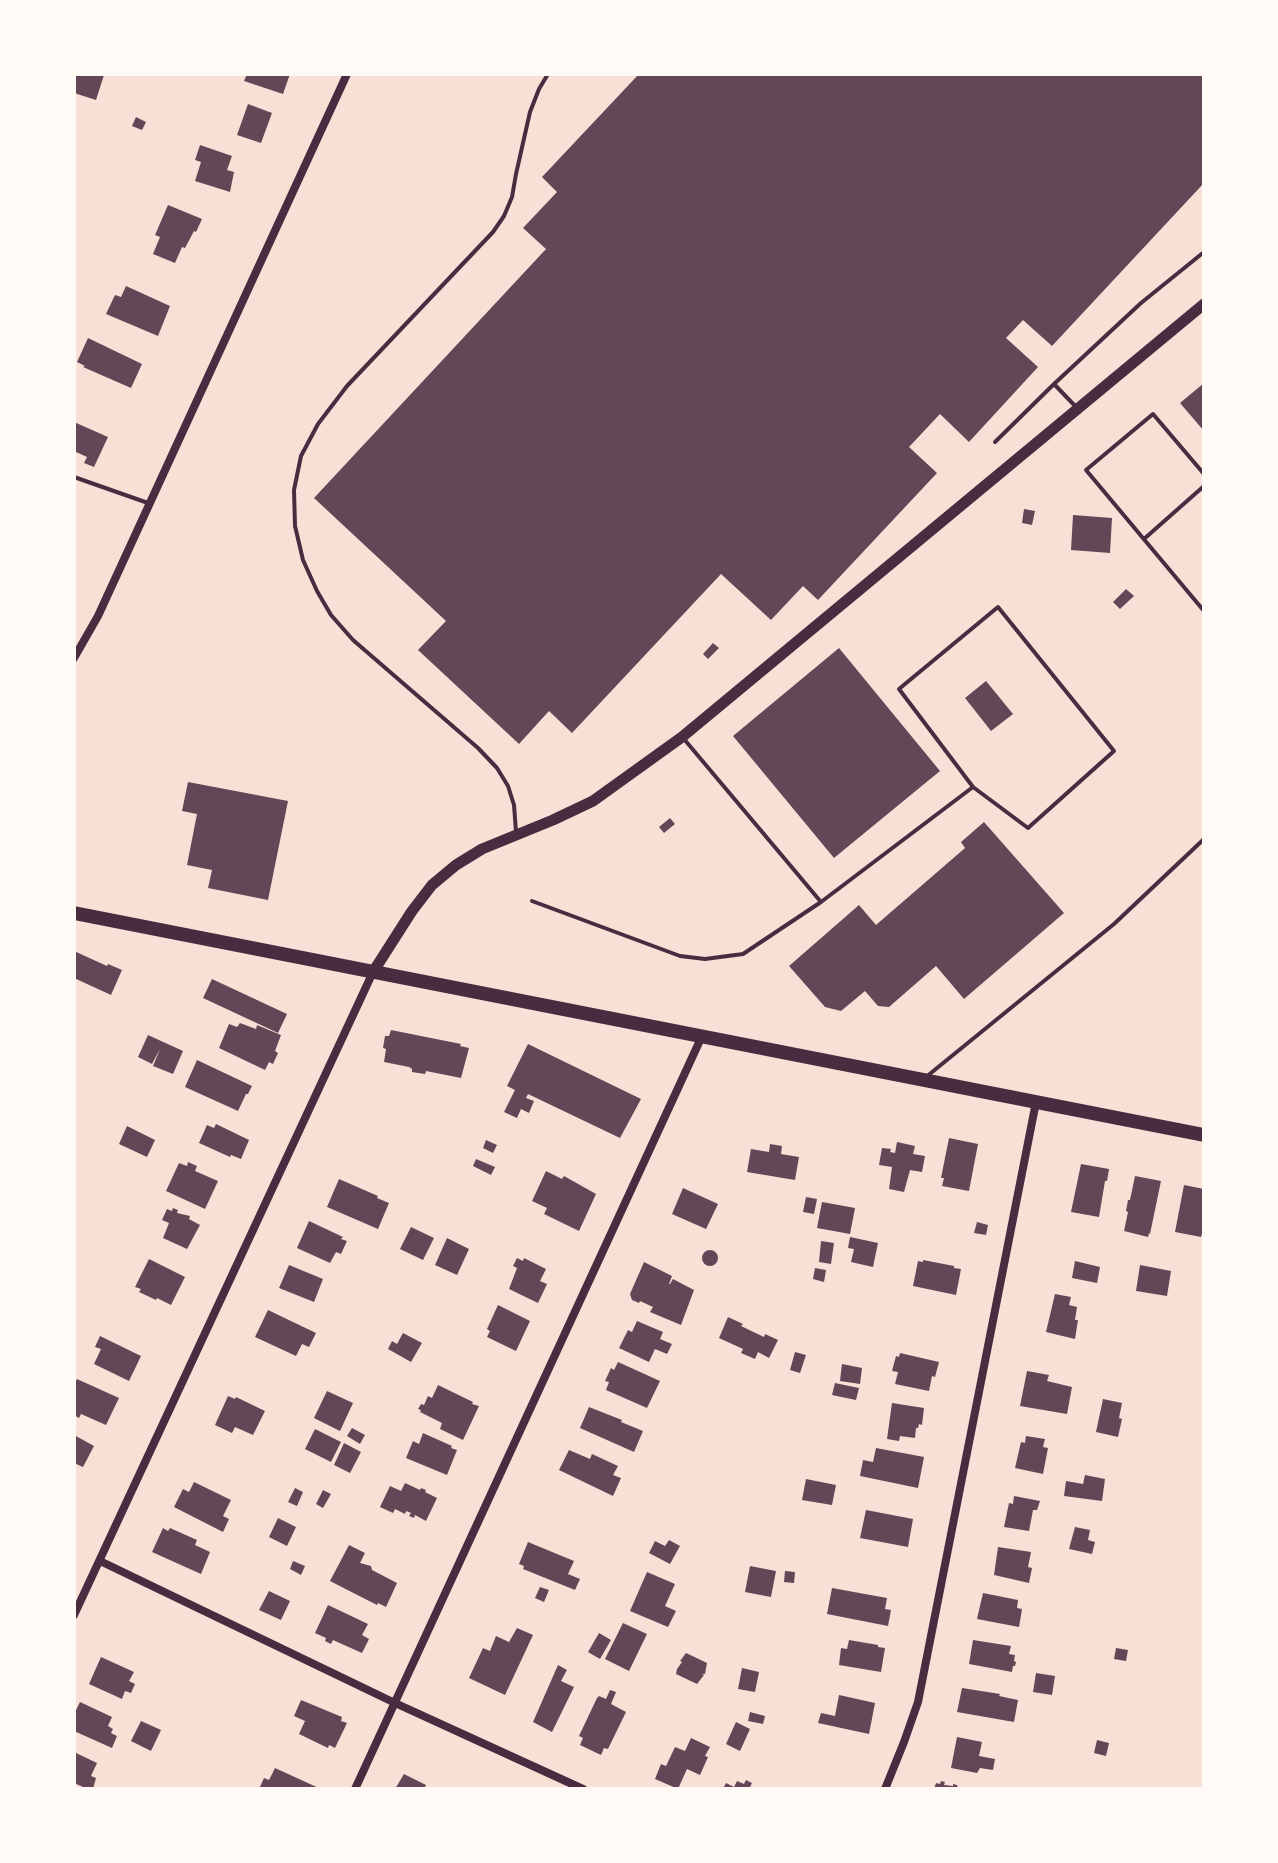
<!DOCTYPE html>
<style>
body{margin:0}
#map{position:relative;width:1278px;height:1863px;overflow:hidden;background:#f7e1d7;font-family:Roboto,sans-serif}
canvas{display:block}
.frame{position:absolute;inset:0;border:76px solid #fffaf5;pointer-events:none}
</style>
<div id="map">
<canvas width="1278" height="1863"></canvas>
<div class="frame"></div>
</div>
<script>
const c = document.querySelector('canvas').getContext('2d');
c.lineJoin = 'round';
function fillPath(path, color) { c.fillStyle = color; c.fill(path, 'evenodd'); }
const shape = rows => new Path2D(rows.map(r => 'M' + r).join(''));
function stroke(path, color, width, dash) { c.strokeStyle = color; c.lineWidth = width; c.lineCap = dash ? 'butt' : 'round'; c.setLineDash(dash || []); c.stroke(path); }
const building = shape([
 [74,74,104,75,96,100,74,93],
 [247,74,290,74,283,94,244,81],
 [639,74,1204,74,1204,183,1052,346,1023,320,1006,338,1038,367,969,442,940,414,909,447,937,473,818,600,803,586,771,620,721,574,572,733,549,711,519,744,418,650,446,621,314,498,546,249,523,228,557,192,542,177],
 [248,104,272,113,261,143,237,135],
 [136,117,146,122,142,130,132,126],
 [200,145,232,156,227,170,234,172,230,192,195,181,201,162,195,160],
 [168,205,202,219,196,232,194,231,185,248,182,247,175,263,153,254,160,237,155,235],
 [126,286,170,306,158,336,106,314,115,295,121,297],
 [88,338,142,364,131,388,83,367,85,366,77,362],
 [1204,383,1204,431,1180,403],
 [74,422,108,437,94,467,84,463,87,457,74,451],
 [1024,509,1035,511,1032,525,1022,523],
 [1073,515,1112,518,1110,553,1071,550],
 [1126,589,1134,596,1120,609,1113,602],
 [713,643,719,648,708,659,703,654],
 [839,648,940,771,834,858,733,736],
 [986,681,1013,714,991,731,965,698],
 [188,782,288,801,268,900,208,888,212,870,187,865,197,814,182,811],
 [670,818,675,824,664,833,659,827],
 [984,822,1064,913,964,999,936,966,889,1007,878,1006,865,991,841,1011,825,1007,789,966,859,905,876,925,965,848,961,842],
 [74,951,107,966,108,964,122,970,111,995,74,978],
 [212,979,287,1014,278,1033,203,998],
 [240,1023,256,1029,257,1025,281,1035,275,1051,278,1053,273,1064,269,1062,265,1070,219,1048,229,1024,237,1027],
 [391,1030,461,1044,460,1046,469,1048,461,1078,426,1071,425,1074,412,1072,412,1069,409,1067,384,1062,386,1049,383,1048,385,1036,389,1036],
 [148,1035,183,1051,173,1074,153,1066,160,1049,152,1064,138,1057],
 [528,1044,641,1099,620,1138,528,1094,526,1098,534,1101,529,1113,521,1109,517,1118,504,1112,515,1090,507,1086],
 [197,1060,252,1086,248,1094,246,1094,238,1111,185,1087],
 [216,1124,249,1140,241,1159,231,1155,230,1157,199,1143,207,1125,214,1128],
 [127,1126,155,1140,147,1157,119,1144],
 [949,1138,978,1144,969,1191,942,1186,944,1178,941,1178],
 [486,1140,497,1145,493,1153,483,1148],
 [897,1142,915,1146,913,1154,925,1156,922,1172,910,1170,904,1192,889,1189,892,1167,879,1165,882,1148,891,1149,890,1152,895,1153],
 [770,1144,782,1146,781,1154,799,1157,795,1180,747,1172,751,1149,769,1152],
 [476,1159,495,1167,491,1175,473,1166],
 [188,1162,197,1166,195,1171,218,1181,205,1209,166,1191,179,1163,187,1166],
 [1081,1164,1109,1169,1107,1181,1105,1181,1099,1217,1071,1212],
 [546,1171,562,1179,564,1176,596,1194,579,1231,544,1214,547,1208,532,1201],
 [1135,1176,1161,1181,1150,1234,1149,1233,1148,1237,1124,1231,1128,1212,1126,1211,1128,1200,1130,1200],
 [339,1179,378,1196,377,1198,389,1203,378,1229,327,1207],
 [1184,1185,1204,1189,1204,1227,1201,1237,1175,1232],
 [683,1188,718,1204,706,1229,672,1214],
 [806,1197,817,1199,814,1214,803,1212],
 [822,1202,855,1208,850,1234,817,1228],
 [173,1208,178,1210,177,1213,190,1216,189,1219,200,1225,187,1249,163,1238,169,1223,162,1220,167,1209,172,1211],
 [309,1221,343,1237,341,1239,347,1241,341,1254,336,1252,330,1263,297,1248],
 [977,1222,988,1225,986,1235,974,1233],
 [411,1227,434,1238,423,1260,400,1249],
 [850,1237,878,1243,873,1267,851,1262,854,1249,848,1248],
 [447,1238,469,1249,457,1275,435,1265],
 [821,1241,834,1243,831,1264,819,1262],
 '702 1258a8 8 0 1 1 16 0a8 8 0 1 1-16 0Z',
 [517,1258,523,1261,524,1258,546,1269,540,1281,547,1284,538,1303,509,1289,517,1268,513,1266],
 [149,1259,185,1277,171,1305,157,1298,156,1300,139,1292,141,1289,135,1287],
 [923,1260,954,1266,954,1268,961,1269,956,1295,913,1286,918,1261,923,1262],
 [1075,1261,1100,1267,1097,1283,1072,1278],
 [644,1262,672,1276,669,1284,670,1284,673,1279,694,1290,681,1325,650,1312,653,1307,640,1301,639,1303,632,1300,630,1294],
 [289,1265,323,1279,314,1302,279,1288],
 [1140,1265,1171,1271,1167,1296,1136,1291],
 [815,1268,826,1270,824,1282,813,1279],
 [1055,1294,1071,1297,1069,1305,1077,1307,1075,1320,1078,1320,1075,1339,1046,1332],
 [498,1305,530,1321,516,1351,487,1337,490,1331,487,1329],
 [268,1310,316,1333,309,1347,302,1344,296,1356,255,1337],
 [728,1317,743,1324,741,1326,764,1337,765,1334,778,1340,769,1358,758,1352,755,1359,741,1353,743,1349,719,1338],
 [637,1321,663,1332,660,1339,672,1344,667,1354,655,1349,649,1362,619,1348,628,1330,632,1332],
 [403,1333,422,1343,411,1362,388,1349,392,1341,397,1344],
 [100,1336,141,1356,129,1381,94,1364,101,1349,95,1347],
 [795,1352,806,1355,800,1373,790,1370],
 [900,1353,939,1362,935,1377,932,1376,929,1391,895,1384,898,1372,892,1371,896,1356,899,1357],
 [618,1362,660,1381,647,1408,606,1390,609,1382,605,1381,611,1368,614,1370],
 [842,1364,862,1368,860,1384,840,1381],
 [1027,1371,1049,1375,1047,1381,1072,1387,1067,1414,1020,1406],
 [77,1379,119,1398,106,1425,81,1414,79,1418,74,1415,74,1385],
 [835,1383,859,1388,856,1400,832,1395],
 [438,1385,473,1402,472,1404,479,1406,463,1440,440,1429,442,1423,420,1412,421,1410,418,1409,421,1404,424,1405,428,1396,432,1398],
 [327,1391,353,1403,340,1431,314,1418],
 [228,1396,235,1399,236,1397,265,1411,253,1435,235,1427,232,1433,215,1425],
 [1103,1399,1122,1403,1119,1418,1122,1419,1118,1437,1096,1432],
 [892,1403,924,1408,922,1425,919,1424,918,1428,916,1428,915,1438,900,1436,899,1441,887,1439],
 [589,1407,622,1420,621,1422,643,1431,634,1452,580,1428],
 [352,1428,365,1435,360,1444,347,1436],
 [315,1429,341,1442,331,1462,305,1449],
 [423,1433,452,1446,451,1448,457,1450,447,1475,406,1458,413,1441,419,1444],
 [74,1435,94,1446,83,1467,74,1463],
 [1026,1436,1045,1439,1043,1447,1048,1448,1043,1474,1015,1468,1021,1442,1025,1443],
 [344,1443,361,1452,350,1473,334,1465],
 [876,1448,924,1457,918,1488,860,1476,863,1460,873,1462],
 [569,1450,590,1459,592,1454,618,1466,613,1475,621,1478,613,1496,559,1470],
 [1085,1475,1105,1479,1102,1501,1064,1496,1066,1481,1083,1484],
 [806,1479,836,1485,832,1505,802,1500],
 [194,1482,231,1500,223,1516,229,1519,223,1532,174,1507,183,1489,189,1492],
 [405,1483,420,1490,421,1488,426,1490,425,1492,437,1498,426,1521,415,1515,414,1518,409,1516,411,1513,406,1511,405,1514,395,1509,393,1513,380,1507,390,1486,401,1491],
 [295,1488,303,1492,297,1506,288,1502],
 [323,1490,331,1494,323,1508,316,1504],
 [1014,1496,1040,1501,1037,1510,1033,1510,1029,1531,1004,1527,1009,1503,1013,1504],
 [866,1510,913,1519,908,1547,860,1538],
 [278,1518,296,1527,287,1546,269,1537],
 [1075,1527,1090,1530,1088,1540,1095,1542,1092,1554,1069,1549],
 [163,1528,168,1531,170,1528,197,1540,195,1545,210,1552,201,1574,152,1552],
 [669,1540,680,1546,670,1564,649,1553,655,1541,665,1546],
 [528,1542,574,1561,568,1574,580,1579,575,1590,523,1569,524,1566,519,1564],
 [349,1545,365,1553,360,1563,371,1566,372,1570,397,1583,386,1607,378,1603,377,1605,330,1581],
 [998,1547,1031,1552,1028,1567,1032,1568,1029,1583,994,1575],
 [293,1561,305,1566,301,1575,290,1569],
 [750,1566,776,1571,771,1597,745,1592],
 [785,1571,795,1572,794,1583,784,1582],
 [647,1572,675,1584,665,1606,676,1611,668,1627,630,1611],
 [540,1587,549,1590,544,1602,535,1598],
 [832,1588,887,1598,885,1609,891,1610,888,1626,827,1614],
 [269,1591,290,1601,281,1620,259,1610],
 [983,1593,1018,1600,1017,1608,1022,1609,1019,1627,977,1619],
 [328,1605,368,1624,362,1635,369,1639,362,1653,333,1640,331,1644,325,1641,326,1638,315,1633],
 [623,1623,647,1634,629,1671,605,1659],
 [517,1628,533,1635,505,1695,469,1678,483,1648,490,1651,496,1636,509,1642],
 [599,1633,611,1640,600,1659,588,1652],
 [849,1640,878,1645,878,1647,885,1648,881,1672,839,1665,841,1648,847,1649],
 [973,1640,1011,1646,1009,1654,1015,1655,1014,1661,1016,1662,1015,1666,1013,1666,1012,1672,969,1664],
 [1116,1648,1128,1650,1126,1661,1114,1659],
 [686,1653,707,1663,705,1674,702,1674,704,1675,697,1684,676,1674,677,1669,682,1662,680,1661],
 [101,1657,134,1672,129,1681,135,1684,131,1693,125,1691,122,1699,89,1684],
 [558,1665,567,1670,561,1681,574,1687,552,1732,533,1722],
 [742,1668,759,1672,755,1692,738,1689],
 [1036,1673,1055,1676,1052,1695,1033,1692],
 [962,1688,1000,1694,999,1696,1018,1700,1014,1722,957,1712],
 [610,1690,616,1692,611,1704,626,1712,608,1749,604,1748,601,1755,580,1745,583,1738,579,1736,597,1698,599,1696,606,1699],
 [839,1695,875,1703,869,1734,818,1723,821,1713,835,1716],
 [301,1700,342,1717,341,1721,347,1723,335,1748,329,1745,328,1748,299,1734,305,1721,294,1716],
 [80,1702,112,1717,108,1726,113,1729,111,1733,117,1736,112,1748,74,1731,74,1714],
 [750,1712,765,1716,763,1724,748,1721],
 [141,1721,161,1730,151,1751,131,1741],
 [736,1722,750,1729,740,1751,726,1744],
 [957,1737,982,1742,979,1756,995,1759,993,1770,980,1768,977,1773,951,1768],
 [691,1738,710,1747,705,1756,708,1757,700,1775,687,1769,678,1789,655,1779,661,1764,666,1766,675,1747,685,1751],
 [1097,1740,1109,1743,1106,1756,1094,1753],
 [74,1752,97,1763,91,1776,96,1778,93,1789,83,1789,83,1787,74,1783],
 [275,1768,321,1789,259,1789,264,1778,269,1780],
 [404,1774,426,1785,424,1789,395,1789],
 [746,1780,752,1783,749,1789,723,1789,726,1783,734,1787,737,1781,744,1784],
 [941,1781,945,1782,944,1785,953,1786,953,1784,957,1785,958,1789,934,1789,936,1783,940,1784]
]);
const service = shape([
 [1054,384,1077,408],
 [995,442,1054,384,1141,303,1204,252],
 [1204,474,1153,414,1086,470,1204,611],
 [74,477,148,503],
 [1144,539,1204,486],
 [684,739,821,902,973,787,1028,828,1114,751,998,607,899,689,973,787],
 [516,832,514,805,508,786,497,768,478,748,353,640,331,615,317,591,303,560,295,526,294,490,301,456,318,424,347,386,493,232,504,216,512,197,516,174,530,112,539,89,548,74],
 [532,901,680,956,705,959,743,954,821,902],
 [926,1077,1114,924,1204,839]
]);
const minor = shape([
 [74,658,98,616,347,74],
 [100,1561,395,1703,583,1789],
 [74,1615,373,972],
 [355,1789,702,1036],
 [885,1789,904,1742,918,1702,1036,1102]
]);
const tertiary = shape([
 [373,972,412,911,432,885,456,865,482,849,553,820,593,801,682,737,1204,304]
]);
const primary = shape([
 [74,913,1204,1135]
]);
fillPath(building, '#644757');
stroke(service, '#4a2c40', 4);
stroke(minor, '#4a2c40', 8);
stroke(tertiary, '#4a2c40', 11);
stroke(primary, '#4a2c40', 14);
</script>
